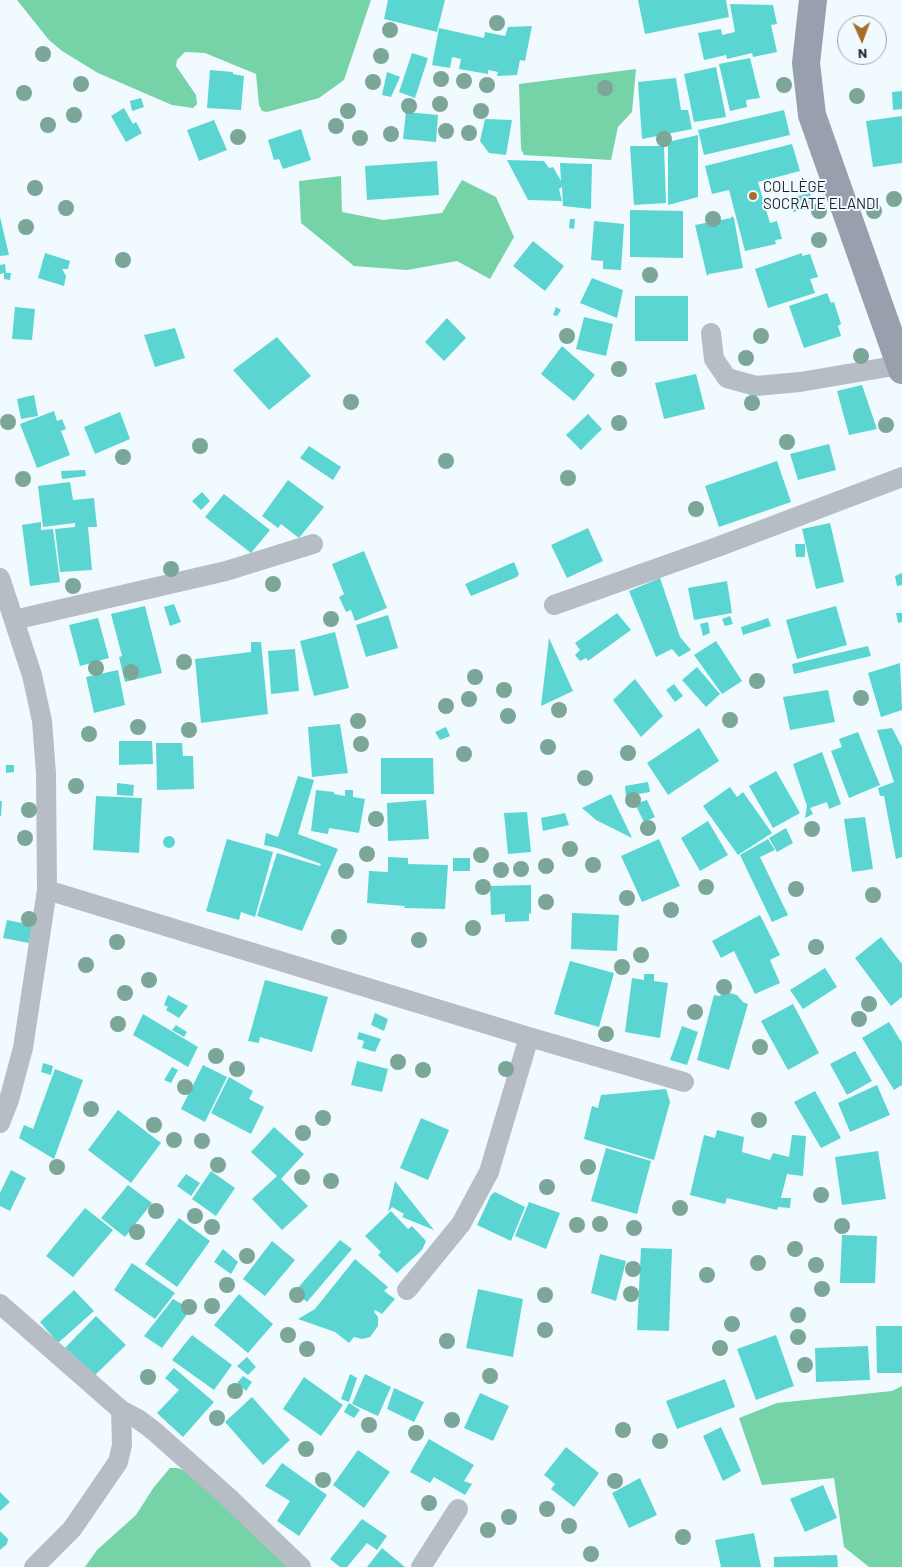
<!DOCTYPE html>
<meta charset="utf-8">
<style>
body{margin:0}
#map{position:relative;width:902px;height:1567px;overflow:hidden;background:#f1fafe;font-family:Barlow,sans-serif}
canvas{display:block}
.north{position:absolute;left:837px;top:15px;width:50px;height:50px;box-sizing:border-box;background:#f1fafe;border:1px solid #9ca5a9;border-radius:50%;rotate:178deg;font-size:14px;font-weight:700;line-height:20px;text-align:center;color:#1c2529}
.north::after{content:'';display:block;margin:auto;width:18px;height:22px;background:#a56f2a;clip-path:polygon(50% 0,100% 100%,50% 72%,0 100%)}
</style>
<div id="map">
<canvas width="902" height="1567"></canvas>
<div class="north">N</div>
</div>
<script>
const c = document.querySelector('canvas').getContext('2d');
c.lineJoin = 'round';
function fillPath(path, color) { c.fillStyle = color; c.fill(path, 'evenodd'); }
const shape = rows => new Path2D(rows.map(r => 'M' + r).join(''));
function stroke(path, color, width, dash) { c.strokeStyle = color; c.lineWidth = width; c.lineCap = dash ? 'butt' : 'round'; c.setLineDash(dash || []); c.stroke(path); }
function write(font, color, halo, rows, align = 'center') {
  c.font = font + ' Barlow,sans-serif'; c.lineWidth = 4; c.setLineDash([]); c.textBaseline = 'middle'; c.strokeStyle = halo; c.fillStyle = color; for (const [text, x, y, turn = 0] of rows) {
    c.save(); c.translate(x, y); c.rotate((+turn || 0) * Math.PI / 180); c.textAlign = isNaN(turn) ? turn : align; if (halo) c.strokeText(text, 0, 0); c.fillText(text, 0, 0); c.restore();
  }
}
const forest = shape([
 [17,0,371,0,344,80,319,98,267,112,262,111,259,105,256,74,205,53,185,52,177,60,176,66,196,95,197,104,193,108,172,105,98,73,62,51,49,40],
 [636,69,632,112,618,127,611,160,524,155,521,149,519,84],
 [341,176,342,212,383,220,442,213,462,180,496,197,514,237,490,279,457,261,407,270,354,266,301,223,299,181],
 [902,1386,902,1567,869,1567,844,1547,834,1478,762,1485,739,1418,777,1403,892,1391],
 [170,1468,177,1468,203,1477,287,1567,85,1567,97,1550,136,1515,154,1487]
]);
const building = shape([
 [388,0,445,0,437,32,384,19],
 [638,0,726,0,729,17,645,34],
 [730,4,773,5,777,24,771,25,777,52,753,57,752,53,727,59,726,55,704,60,698,33,721,29,722,35,735,32],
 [532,26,525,61,520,60,517,75,497,76,498,72,488,70,488,74,459,69,461,59,452,57,450,68,432,65,439,28,484,38,485,32,505,36,508,27],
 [412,53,428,58,415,98,399,92],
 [750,58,760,98,746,100,747,107,730,111,719,64],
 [716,67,726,117,694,122,684,74],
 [210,70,233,72,233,74,244,76,241,110,207,108],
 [387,72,400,77,391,97,382,95],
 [676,78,681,110,688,110,692,129,642,139,638,82],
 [902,91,902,109,893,110,892,92],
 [141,98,144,107,132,111,130,101],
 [124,108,133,124,136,122,142,133,126,142,111,116],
 [784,110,790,135,704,155,698,130],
 [406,112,438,115,436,142,403,139],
 [902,116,902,163,873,167,866,121],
 [485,119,512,120,506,155,489,153,480,141],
 [214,120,227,150,199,161,187,130],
 [301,129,311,160,283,169,279,159,274,160,268,140],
 [698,135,698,197,668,205,668,142],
 [792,144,800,171,758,182,770,223,777,221,782,239,775,240,776,244,745,251,729,190,712,194,705,166],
 [630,146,664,146,666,203,634,205],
 [507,160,544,161,549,168,553,167,561,181,560,163,592,164,591,209,563,206,562,187,559,189,562,201,528,200],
 [437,161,439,195,367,200,365,166],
 [810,193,814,207,793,212,790,198],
 [630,210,683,211,683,258,630,257],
 [732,216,734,218,743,268,709,274,707,276,695,225,731,218],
 [0,217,9,255,0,256],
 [570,219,575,219,574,229,569,228],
 [594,221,624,224,621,270,603,269,603,261,591,260],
 [533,241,564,266,545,291,513,266],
 [45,253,70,261,68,269,62,269,66,276,64,286,38,278],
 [802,253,802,256,810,254,818,277,810,279,815,293,768,308,755,269],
 [5,264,6,273,11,273,10,280,4,279,4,273,0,274,0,265],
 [592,278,623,290,617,318,580,303],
 [827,293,831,303,834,302,841,324,838,326,841,336,804,348,789,306],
 [635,296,688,296,688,341,635,341],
 [15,307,35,309,32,340,12,339],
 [556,307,561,310,557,316,553,315],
 [584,317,613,324,606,356,576,349],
 [447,318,466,338,444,361,425,342],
 [175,328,185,358,155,367,144,335],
 [277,337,311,376,269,410,233,370],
 [562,346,595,375,574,401,541,374],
 [696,374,705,409,664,419,655,383],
 [862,385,877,429,849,435,837,391],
 [34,395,38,416,21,419,17,399],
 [54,411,57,421,62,419,66,429,61,431,70,455,37,468,20,424],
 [120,412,130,439,95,454,84,427],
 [588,414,602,429,581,450,566,435],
 [829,444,836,470,798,480,790,454],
 [309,446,341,467,333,480,300,458],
 [777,461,791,502,719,527,705,486],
 [85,470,86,476,62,479,61,471],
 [288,480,324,507,299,538,281,524,278,528,262,516],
 [70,482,73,500,94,498,97,527,88,527,92,570,60,572,55,529,75,527,75,523,43,527,38,486],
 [202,492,210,501,201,510,192,501],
 [224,494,270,530,251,553,205,517],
 [41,522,41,530,53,529,60,582,30,586,22,525],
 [830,523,844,582,816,589,802,529],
 [588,528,603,561,567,578,551,545],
 [795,544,805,544,805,557,796,557],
 [364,551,387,608,355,621,351,610,346,612,339,597,344,594,332,564],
 [514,562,519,574,517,577,471,596,465,584],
 [902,573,902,585,897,586,895,576],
 [660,578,680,637,691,650,679,657,672,649,656,657,629,591],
 [727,581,732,613,694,620,688,588],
 [174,604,181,622,170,626,164,607],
 [145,606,162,673,125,682,119,657,122,656,111,614],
 [836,606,847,645,797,659,786,620],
 [617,613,631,630,588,661,586,658,580,661,575,655,580,650,575,643],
 [896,613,902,613,902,622,898,623],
 [388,615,398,648,366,657,356,625],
 [730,616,733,624,725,626,722,619],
 [98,618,109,658,80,666,69,625],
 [768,618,771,626,743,635,741,627],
 [708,622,710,633,703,636,700,624],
 [335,632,349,688,314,696,300,641],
 [549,638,573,691,541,706],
 [716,641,742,681,722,694,694,655],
 [251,642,261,642,268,714,201,723,195,659,251,652],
 [868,646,871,656,794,674,792,664],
 [295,649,299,691,271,694,268,651],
 [900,663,902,710,881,717,868,673],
 [697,667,720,694,706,707,682,680],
 [118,670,125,705,94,713,86,677],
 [635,679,663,716,641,737,613,700],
 [674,684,683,696,675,702,666,690],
 [828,690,835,722,790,730,783,697],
 [340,724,348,773,312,777,308,727],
 [446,727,450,736,440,740,435,732],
 [699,728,719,761,668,795,647,763],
 [892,728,902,747,902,857,896,859,884,796,880,796,878,788,894,782,877,730],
 [858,732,880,785,849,798,831,751,842,747,839,739],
 [119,741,152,741,153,764,119,765],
 [156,743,182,743,183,756,193,756,194,789,157,790],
 [822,752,841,804,829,809,827,802,810,808,813,814,805,818,807,806,793,764],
 [381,758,433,758,434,794,381,794],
 [6,765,14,765,14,772,6,773],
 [776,771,800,813,773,828,749,786],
 [298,776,314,780,298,834,338,849,302,931,257,916,277,853,320,866,321,864,277,848,264,845,266,833,278,837],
 [648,782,650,792,626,796,625,786],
 [117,783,134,785,133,796,117,795],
 [730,787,737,797,743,792,772,833,738,855,703,806],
 [316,790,334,792,334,794,345,796,345,790,353,790,353,797,365,799,359,833,329,828,328,834,311,831],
 [611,794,632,838,596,820,582,808],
 [96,796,142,798,139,853,93,850],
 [426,800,429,839,388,841,387,803],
 [647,800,655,817,644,822,635,804],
 [0,801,2,801,1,816,0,816],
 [527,812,531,852,508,854,504,813],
 [565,813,569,825,543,831,541,818],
 [865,817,873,869,852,872,844,819],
 [708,821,728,855,700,871,681,838],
 [786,828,793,843,777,852,769,838],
 '163 842a6 6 0 1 1 12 0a6 6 0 1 1-12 0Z',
 [227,839,273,852,255,917,241,912,239,920,206,911],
 [659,839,680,886,642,902,621,856],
 [768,839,775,850,760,857,788,915,772,922,740,855],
 [388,857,408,858,408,864,448,865,445,909,404,908,405,906,367,903,369,871,388,872],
 [453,858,470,858,470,871,453,871],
 [531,885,531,914,529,913,529,921,505,922,505,914,491,915,490,886],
 [572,913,619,915,617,951,571,949],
 [760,915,780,955,770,960,780,983,755,994,734,951,721,958,712,941],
 [7,920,32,925,29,943,3,938],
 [881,937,902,964,902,997,891,1006,855,958],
 [570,961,614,973,599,1027,554,1014],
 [825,968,837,987,803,1009,790,990],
 [644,974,654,974,654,981,668,983,660,1038,625,1032,632,978,644,980],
 [265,980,328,997,312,1052,260,1037,259,1043,248,1041],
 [726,992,737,995,743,1002,748,1004,729,1070,697,1060,714,995,719,996],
 [168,995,188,1006,179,1018,166,1010,168,1007,164,1005],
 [793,1004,819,1053,788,1070,761,1021],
 [375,1013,388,1019,384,1031,371,1025],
 [143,1014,198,1047,188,1067,133,1035],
 [889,1022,902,1043,902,1085,894,1090,862,1038],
 [176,1025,187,1032,184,1037,172,1030],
 [682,1026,698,1032,687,1065,670,1060],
 [359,1032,381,1039,375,1052,362,1048,364,1041,357,1039],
 [855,1051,872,1081,847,1095,830,1064],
 [357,1061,388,1069,382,1092,351,1085],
 [43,1063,53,1066,51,1075,41,1072],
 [203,1065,227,1077,205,1122,181,1109],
 [172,1067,178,1070,171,1083,164,1080],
 [55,1069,83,1080,54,1159,19,1138,24,1125,33,1129],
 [229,1077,253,1091,249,1099,264,1107,251,1134,211,1113],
 [877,1085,890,1115,850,1132,838,1103],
 [666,1089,670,1102,654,1160,584,1139,592,1106,598,1108,601,1095],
 [815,1091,841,1138,821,1148,794,1102],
 [118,1110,161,1143,131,1183,88,1150],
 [421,1118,449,1130,428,1180,400,1168],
 [274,1127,304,1154,281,1179,308,1206,282,1230,252,1199,277,1176,251,1152],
 [717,1130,744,1137,742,1152,770,1160,773,1153,789,1157,792,1135,806,1136,803,1176,787,1174,781,1198,791,1198,790,1208,778,1207,777,1210,727,1198,725,1204,690,1195,704,1135,715,1138],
 [606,1148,651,1161,637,1214,591,1201],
 [878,1151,886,1199,842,1205,835,1157],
 [11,1170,26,1178,10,1211,0,1206,0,1193],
 [211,1171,235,1188,216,1216,192,1199],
 [186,1174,200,1183,191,1196,177,1186],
 [395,1181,434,1230,402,1217,404,1214,392,1207,388,1212],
 [128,1185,152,1203,125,1237,101,1218],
 [495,1192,525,1207,511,1241,477,1225,491,1195],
 [529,1202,560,1213,546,1249,515,1236],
 [85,1208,113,1230,73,1277,46,1256],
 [391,1211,408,1229,412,1226,426,1241,422,1250,397,1273,378,1255,381,1252,365,1236],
 [179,1218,210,1241,177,1287,145,1264],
 [842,1235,877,1236,875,1283,840,1283],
 [340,1240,352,1249,307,1302,295,1291],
 [272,1241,295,1260,265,1296,243,1279],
 [641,1248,672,1249,669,1331,637,1330],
 [223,1249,238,1262,231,1274,214,1262],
 [600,1254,626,1261,616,1301,591,1293],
 [355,1259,388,1287,384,1291,395,1299,382,1314,375,1310,374,1312,378,1317,378,1326,370,1337,362,1339,354,1337,349,1343,335,1332,298,1319,315,1309],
 [132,1263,175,1293,155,1319,114,1290],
 [478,1289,523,1299,513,1357,466,1348],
 [74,1290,94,1311,58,1343,40,1322],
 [239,1294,273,1324,248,1353,214,1325],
 [173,1299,191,1309,162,1348,144,1336],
 [96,1316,126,1345,91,1379,62,1351],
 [876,1326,902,1326,902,1373,877,1373],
 [192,1335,232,1365,214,1390,172,1360],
 [776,1335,794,1386,756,1400,737,1349],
 [868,1346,870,1380,816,1382,815,1348],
 [247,1357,256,1367,248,1375,237,1366],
 [174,1368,214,1402,183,1437,157,1413,179,1390,165,1378],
 [350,1374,357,1378,349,1402,341,1399],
 [365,1374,391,1387,378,1416,352,1404],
 [243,1376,252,1382,246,1391,237,1383],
 [304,1377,343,1405,321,1436,283,1409],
 [725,1379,735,1407,677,1429,666,1401],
 [394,1388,424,1402,414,1422,387,1409],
 [480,1393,509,1406,493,1441,464,1428],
 [252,1397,290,1440,263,1465,225,1422],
 [349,1403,360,1410,354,1418,344,1412],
 [721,1427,741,1471,723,1481,703,1436],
 [429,1439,474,1465,464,1481,472,1484,465,1495,434,1477,430,1483,410,1472],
 [566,1447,599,1473,574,1507,551,1489,555,1484,544,1475],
 [358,1450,390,1472,364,1508,333,1485],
 [282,1463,327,1495,299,1536,277,1521,290,1501,265,1486],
 [640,1478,657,1515,629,1528,612,1493],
 [823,1485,837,1518,805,1532,790,1499],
 [0,1492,10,1502,0,1511],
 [362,1519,387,1536,377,1550,367,1543,347,1567,340,1567,330,1559],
 [0,1531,8,1539,7,1544,0,1550],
 [754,1533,761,1567,721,1567,715,1540],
 [382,1548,405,1567,367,1567],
 [837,1555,838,1567,774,1567,774,1557]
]);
const street = shape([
 [711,333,714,359,727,378,756,386,800,382,900,365],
 [0,578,32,675,42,721,46,773,47,890,23,1048,9,1100,0,1123],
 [554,605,720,546,902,477],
 [14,620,226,571,313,544],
 [47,890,529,1037,684,1082],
 [407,1290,461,1224,489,1172,529,1037],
 [0,1304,121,1410,138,1419,154,1431,228,1497,301,1567],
 [34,1567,72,1529,118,1462,122,1445,121,1410],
 [421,1567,458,1509]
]);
const secondary = shape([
 [813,0,806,63,812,115,902,370]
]);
const trees = [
 [497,23],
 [390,30],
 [43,54],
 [381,56],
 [441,79],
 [464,81],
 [373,82],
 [81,84],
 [487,85],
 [784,85],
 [605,88],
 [24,93],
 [857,96],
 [440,104],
 [409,106],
 [348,111],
 [481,111],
 [74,115],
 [48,125],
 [336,126],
 [446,131],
 [469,133],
 [391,134],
 [238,137],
 [360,138],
 [664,139],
 [35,188],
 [894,199],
 [66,208],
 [819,211],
 [874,211],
 [713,219],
 [26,227],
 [819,240],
 [123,260],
 [650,275],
 [567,336],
 [761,336],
 [861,356],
 [746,358],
 [619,369],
 [351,402],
 [752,403],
 [8,422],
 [619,423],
 [886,425],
 [787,442],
 [200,446],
 [123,457],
 [446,461],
 [568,478],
 [23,479],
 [696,509],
 [171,569],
 [273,584],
 [73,586],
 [331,619],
 [184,662],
 [96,668],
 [131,672],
 [475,677],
 [757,681],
 [504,690],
 [861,698],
 [469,699],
 [446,706],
 [559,710],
 [508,716],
 [730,720],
 [358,721],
 [138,727],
 [189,730],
 [89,734],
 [361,744],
 [548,747],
 [628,753],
 [464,754],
 [585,778],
 [76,786],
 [633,800],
 [29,810],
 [376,819],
 [648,828],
 [812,829],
 [25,838],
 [570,849],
 [367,854],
 [481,855],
 [593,865],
 [546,866],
 [521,869],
 [501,870],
 [346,871],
 [483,887],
 [706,887],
 [796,889],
 [873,895],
 [627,898],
 [546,902],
 [671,910],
 [29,919],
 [473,928],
 [339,937],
 [419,940],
 [117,942],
 [816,947],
 [641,955],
 [86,965],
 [622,967],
 [149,980],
 [724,987],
 [125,993],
 [869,1004],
 [695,1012],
 [859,1019],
 [118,1024],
 [606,1034],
 [760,1047],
 [216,1056],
 [398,1062],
 [237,1069],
 [506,1069],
 [423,1070],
 [185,1087],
 [91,1109],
 [323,1118],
 [759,1120],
 [154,1125],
 [303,1133],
 [174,1140],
 [202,1141],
 [218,1165],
 [57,1167],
 [588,1167],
 [302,1177],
 [331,1181],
 [547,1187],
 [821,1195],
 [680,1208],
 [156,1211],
 [195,1216],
 [600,1224],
 [577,1225],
 [842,1226],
 [212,1227],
 [634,1228],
 [137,1232],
 [795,1249],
 [247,1256],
 [758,1263],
 [816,1265],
 [633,1269],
 [707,1275],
 [227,1285],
 [822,1289],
 [631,1294],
 [297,1295],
 [545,1295],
 [212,1306],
 [189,1307],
 [798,1315],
 [732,1324],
 [545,1330],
 [288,1335],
 [798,1337],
 [447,1341],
 [720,1348],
 [307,1349],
 [805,1365],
 [490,1376],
 [148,1377],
 [235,1391],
 [217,1418],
 [452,1420],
 [369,1425],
 [623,1430],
 [416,1433],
 [660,1441],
 [306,1449],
 [323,1480],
 [615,1481],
 [429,1503],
 [547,1509],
 [509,1517],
 [569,1526],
 [488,1530],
 [683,1537],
 [591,1554]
];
const markers = [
 [753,196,5,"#a56f2a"]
];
const poiNames = [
 ["COLLÈGE",763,187],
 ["SOCRATE ELANDI",763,204]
];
fillPath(forest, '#76d2a7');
fillPath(building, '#5ad5d2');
stroke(street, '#b7bdc5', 20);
stroke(secondary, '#97a0ac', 28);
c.fillStyle = '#7ba698';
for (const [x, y] of trees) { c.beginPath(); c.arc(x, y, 8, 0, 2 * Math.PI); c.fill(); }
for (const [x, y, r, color] of markers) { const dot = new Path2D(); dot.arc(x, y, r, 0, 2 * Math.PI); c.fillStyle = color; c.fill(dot); stroke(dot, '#f1fafe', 2); }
write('15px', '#1c2529', '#f1fafe', poiNames, 'left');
</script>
